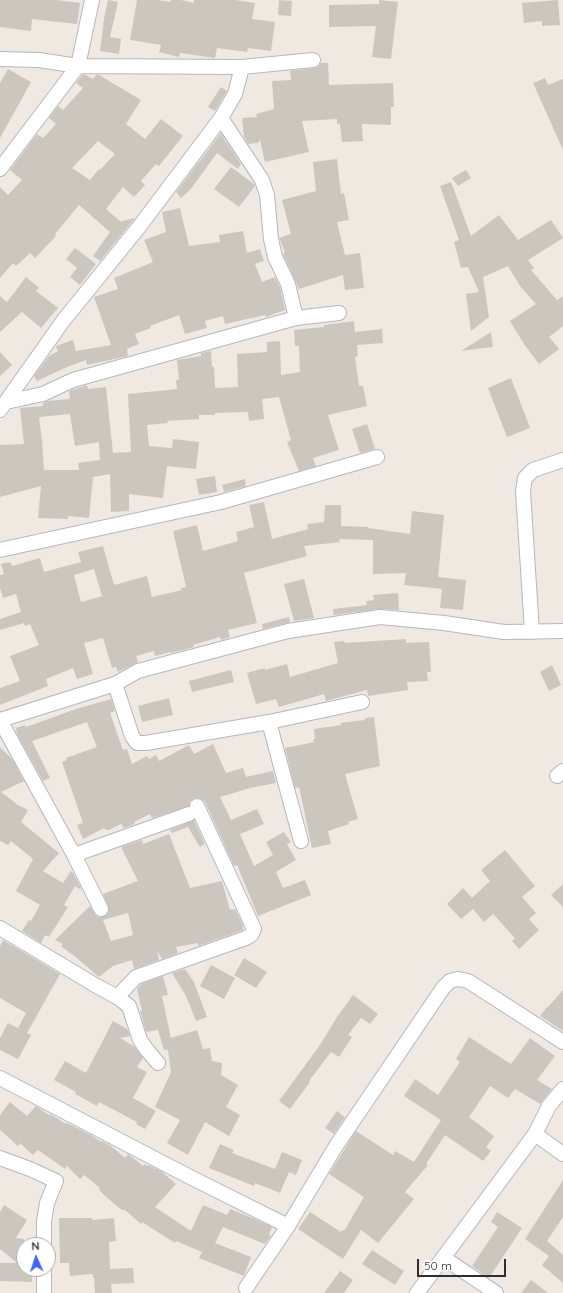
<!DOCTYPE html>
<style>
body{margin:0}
#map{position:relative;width:563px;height:1293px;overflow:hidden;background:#efe9e1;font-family:Quicksand,sans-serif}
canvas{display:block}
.north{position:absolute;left:16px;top:1237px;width:40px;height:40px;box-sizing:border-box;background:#fff;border:1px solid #ababab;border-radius:50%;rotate:357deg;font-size:11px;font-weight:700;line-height:16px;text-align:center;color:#2e2e2e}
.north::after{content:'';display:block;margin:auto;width:14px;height:18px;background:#4264fb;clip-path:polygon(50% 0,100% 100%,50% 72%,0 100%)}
.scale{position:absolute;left:417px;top:1259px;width:89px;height:18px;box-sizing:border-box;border:2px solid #2e2e2e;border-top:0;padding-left:5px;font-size:12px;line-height:14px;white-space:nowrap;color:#2e2e2e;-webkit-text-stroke:3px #fff;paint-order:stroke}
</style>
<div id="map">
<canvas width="563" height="1293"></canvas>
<div class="north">N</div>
<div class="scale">50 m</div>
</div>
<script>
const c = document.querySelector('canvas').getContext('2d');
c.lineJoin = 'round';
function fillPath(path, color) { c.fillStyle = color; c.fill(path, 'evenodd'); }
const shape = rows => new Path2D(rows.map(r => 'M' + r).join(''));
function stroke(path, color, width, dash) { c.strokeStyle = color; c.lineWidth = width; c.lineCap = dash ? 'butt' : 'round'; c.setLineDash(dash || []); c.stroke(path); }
const building = shape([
 [0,0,57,0,80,3,77,24,32,19,31,31,0,27],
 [108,0,118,2,110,37,121,39,119,54,100,51,104,19],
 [137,0,158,0,170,2,171,0,181,0,194,3,194,0,235,0,255,3,252,19,275,22,271,51,248,48,247,52,217,48,215,58,180,53,179,57,159,52,161,45,130,40],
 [279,0,292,1,291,16,278,15],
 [379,0,398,2,391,59,372,57,376,26,329,27,329,5,379,4],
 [558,0,560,25,542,26,542,21,524,23,522,3],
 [321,63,328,63,329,85,393,83,394,107,391,107,391,125,362,124,363,141,342,142,340,124,337,124,337,119,302,121,309,152,265,162,260,140,258,143,248,144,244,137,242,118,257,117,256,114,274,109,272,81,291,80,290,71,314,68,318,67],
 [8,69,31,82,0,138,0,83],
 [82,75,86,75,93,79,96,75,99,75,141,100,126,124,145,139,161,119,183,136,159,166,156,164,141,181,145,185,134,197,123,187,106,209,121,222,122,221,135,218,100,261,93,256,110,232,79,205,55,234,56,236,35,258,30,253,16,266,13,263,0,278,0,187,8,195,22,180,10,170,37,134,43,138,56,124,49,118,58,106,63,110,83,88,76,83],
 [98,141,115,154,100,170,99,169,90,180,72,168],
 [545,78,548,85,563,79,563,150,533,83],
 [221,87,227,91,215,111,208,107],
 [221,133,225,140,225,141,228,144,241,164,238,169,217,153,190,190,181,198,176,192],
 [337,159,341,194,344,193,349,220,337,222,345,255,360,253,364,288,345,290,343,275,299,289,283,254,285,252,279,238,291,234,282,200,316,191,313,162],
 [231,167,254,184,255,186,239,207,214,189],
 [466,170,471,178,458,186,452,178],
 [451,182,471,236,499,215,518,240,551,220,563,238,528,260,534,268,531,270,557,300,563,296,563,326,549,337,559,349,539,364,524,344,510,321,536,304,520,286,508,266,483,277,489,317,471,331,466,294,479,292,468,267,461,268,454,242,459,240,440,186],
 [180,208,189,246,220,242,219,235,243,231,247,253,260,249,264,261,255,264,262,282,275,277,280,287,285,310,266,317,265,315,225,324,223,316,205,321,207,328,185,334,179,315,150,326,151,328,135,334,139,344,127,349,128,356,87,365,86,360,67,367,37,381,34,376,49,356,58,351,56,346,73,340,76,351,111,345,94,297,118,289,114,278,153,262,144,240,166,232,162,212],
 [75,248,96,264,80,285,70,277,77,268,66,259],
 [26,277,39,288,36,291,58,308,41,328,22,312,0,332,0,296,7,302],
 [354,321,355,332,382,329,383,343,357,345,358,356,355,357,359,386,363,386,367,406,328,415,339,450,313,458,316,466,299,471,287,442,291,440,279,397,262,399,264,419,249,421,248,412,215,413,215,415,199,415,199,419,167,421,168,423,147,425,149,446,172,448,173,439,199,442,196,469,167,466,163,498,129,494,129,511,111,512,110,474,93,477,89,518,68,516,68,519,38,518,41,486,0,497,0,445,24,444,20,408,43,406,43,403,47,401,70,399,69,391,87,385,88,389,106,387,113,453,131,452,128,394,177,389,176,380,179,380,177,360,201,356,201,353,211,351,212,367,214,367,215,388,238,387,237,354,267,352,267,342,280,341,281,375,300,372,299,346,295,346,294,330,324,327,324,325],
 [70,414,75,446,99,442,100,460,78,463,79,470,44,470,42,441,39,417],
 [491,332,493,347,461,351],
 [0,352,12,365,0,376],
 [511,378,530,428,507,437,488,388],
 [367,424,375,449,360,453,352,429],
 [215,476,217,492,199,495,196,479],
 [245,479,246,486,224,492,222,485],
 [264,502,272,539,308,529,307,524,324,522,325,505,341,505,341,526,368,527,368,528,410,534,412,511,444,515,438,577,466,580,463,610,440,608,442,589,404,585,406,573,373,574,373,540,339,539,340,542,304,546,307,556,244,573,257,623,228,630,230,637,221,640,220,637,193,645,194,647,171,653,171,652,155,656,154,651,136,656,138,662,118,672,116,667,112,668,103,638,84,643,93,674,77,679,73,668,46,679,48,686,0,705,0,688,20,681,10,656,39,645,30,624,25,626,24,623,0,630,0,619,21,612,16,594,3,598,0,588,0,575,4,574,1,564,10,562,12,566,40,558,44,572,81,562,78,552,103,546,114,585,147,576,152,597,182,590,181,588,186,587,173,531,197,525,203,551,238,541,236,532,254,527,249,505],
 [94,569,102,596,81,602,74,575],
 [304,579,314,618,294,621,284,584],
 [398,593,399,610,379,609,334,615,333,609,367,605,366,601,374,600,373,595],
 [289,617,290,622,263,629,262,624],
 [406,639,406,643,429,642,431,672,427,672,428,681,407,682,408,690,368,696,367,690,326,701,324,694,279,707,276,699,256,704,247,673,265,668,265,670,287,664,290,677,338,663,334,642,344,641,345,643],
 [552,665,561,685,549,691,540,672],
 [231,670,234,682,192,692,189,681],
 [169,698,173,715,142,722,138,706],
 [111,699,115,711,110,713,123,750,127,749,132,764,147,756,149,759,156,755,159,761,189,745,194,754,213,744,226,773,243,768,246,777,273,771,276,783,250,788,220,797,231,820,257,809,264,824,240,834,254,866,273,855,266,842,284,832,291,842,287,844,296,860,276,872,283,888,305,880,311,895,258,916,237,865,234,866,205,802,202,799,198,798,194,798,190,801,189,806,152,818,150,814,134,822,135,824,124,828,121,824,109,830,106,830,104,828,83,839,77,825,83,823,62,762,67,760,66,758,97,747,87,722,32,741,50,778,43,781,17,734,16,728,25,725,26,727,76,709],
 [374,717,380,766,345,774,358,819,348,822,349,824,328,831,331,844,312,848,299,787,295,788,285,748,314,742,313,739,315,739,314,729,341,725,340,723,365,720,365,718],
 [0,747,12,759,24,781,1,792,18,805,28,810,21,822,59,853,43,871,63,883,71,871,73,873,81,888,80,889,75,886,64,905,68,907,49,937,45,935,41,943,22,931,29,920,31,921,40,905,16,891,33,859,11,841,8,845,0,841],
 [194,820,205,844,200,847,188,827,172,833,170,830],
 [169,834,190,888,222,881,230,910,235,909,243,925,243,930,198,946,198,943,176,947,178,953,162,959,157,951,159,960,134,969,132,960,113,966,99,977,71,953,71,954,61,946,63,944,55,940,90,906,96,916,101,917,105,916,108,913,109,909,103,894,138,881,121,847,142,840,143,844],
 [128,913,133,935,111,941,103,920],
 [505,850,535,886,522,897,536,913,529,919,539,930,519,949,512,941,515,938,493,914,484,922,473,909,461,919,447,904,463,888,472,898,490,881,481,870],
 [563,884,563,907,551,895],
 [3,940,60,974,27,1033,31,1035,18,1059,0,1050,0,1038,8,1023,18,1028,26,1013,0,998,0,946],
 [244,958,267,972,256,988,234,975],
 [211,965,235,978,224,999,200,986],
 [185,969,194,982,207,1017,196,1021,186,996,172,973],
 [163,976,168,995,162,996,171,1038,197,1030,203,1049,210,1048,212,1061,222,1063,221,1075,238,1085,226,1107,240,1115,229,1136,205,1122,188,1155,167,1143,180,1120,155,1107,171,1072,168,1050,164,1050,158,1030,146,1032,140,1011,142,1011,137,989,141,984],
 [563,990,563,1031,540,1016,547,1007,548,1007],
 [353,995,378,1014,370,1024,361,1018,348,1035,352,1037,339,1057,331,1052,309,1081,310,1082,290,1109,279,1101,320,1045,337,1017],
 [113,1021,127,1029,130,1036,120,1038,135,1047,143,1058,137,1067,147,1072,133,1098,156,1111,145,1129,136,1124,137,1122,99,1102,97,1106,75,1094,76,1092,54,1080,65,1061,86,1073],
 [469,1037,511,1064,530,1038,555,1056,537,1080,552,1089,540,1104,515,1089,508,1098,490,1086,469,1117,494,1136,486,1147,491,1151,483,1161,445,1135,426,1164,428,1165,405,1192,414,1199,378,1243,361,1230,343,1259,298,1229,310,1212,341,1232,342,1230,344,1231,364,1197,329,1174,356,1131,393,1155,395,1151,414,1162,441,1120,404,1096,415,1079,438,1095,460,1062,456,1059],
 [10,1102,27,1116,36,1106,49,1115,50,1114,66,1124,67,1123,91,1135,101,1142,102,1141,111,1146,125,1158,128,1154,143,1166,145,1164,147,1166,148,1165,161,1171,176,1184,155,1207,191,1231,203,1205,227,1215,230,1209,255,1219,272,1227,269,1235,271,1236,265,1244,223,1227,215,1243,251,1257,244,1276,199,1258,202,1252,176,1241,175,1243,142,1222,141,1224,125,1210,122,1210,112,1202,99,1190,100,1188,84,1175,80,1179,67,1166,65,1169,38,1150,33,1155,20,1143,18,1146,0,1130,0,1115],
 [337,1111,345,1117,334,1134,325,1128],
 [220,1144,234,1150,232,1153,275,1169,282,1152,302,1160,296,1175,289,1172,280,1193,255,1183,254,1186,209,1168],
 [563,1180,563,1217,547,1241,563,1255,563,1283,542,1265,549,1256,525,1239],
 [4,1205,27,1220,16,1238,24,1239,24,1269,32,1269,32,1282,0,1281,0,1263,17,1263,0,1249,0,1212],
 [497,1212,522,1228,489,1278,472,1266,498,1227,491,1222],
 [59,1218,92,1218,92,1220,114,1218,116,1241,109,1242,110,1269,133,1268,134,1283,111,1284,112,1293,95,1293,94,1277,93,1277,93,1274,70,1276,69,1263,60,1263],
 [372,1250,404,1271,395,1285,362,1264],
 [340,1271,353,1280,344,1293,324,1293],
 [531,1280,548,1293,521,1293]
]);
const minor = shape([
 [0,59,39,60,78,66,242,67,313,60],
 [221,118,262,180,267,195,271,239,275,257,288,284,296,318],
 [0,169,31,128,78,66,92,0],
 [6,402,43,394,73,380,296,318,339,313],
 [0,410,63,321,139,227,221,118,235,94,242,67],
 [0,550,221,502,377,457],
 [532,632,523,491,525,478,533,470,563,460],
 [115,684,132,736,137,743,146,743,269,722,362,702],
 [0,720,115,684,138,671,288,631,380,617,444,623,504,632,563,631],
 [0,720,74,855,101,909],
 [269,722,301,841],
 [557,776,563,771],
 [74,855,189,814],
 [0,928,95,985,117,997,129,1006,140,1040,147,1050,158,1063],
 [117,997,136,977,246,938,251,935,254,929,197,806],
 [0,1078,190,1177,288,1226],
 [535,1134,563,1154],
 [0,1158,30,1169,56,1181,47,1203,44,1221,44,1245],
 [444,1258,496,1293],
 [44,1269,44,1293],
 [246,1288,288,1226,336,1146,443,988,450,981,458,979,468,981,563,1042],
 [417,1293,535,1134,549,1106,563,1089]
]);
fillPath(building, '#cbc7bf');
stroke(minor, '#b4b7c1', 16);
stroke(minor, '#fff', 14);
</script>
